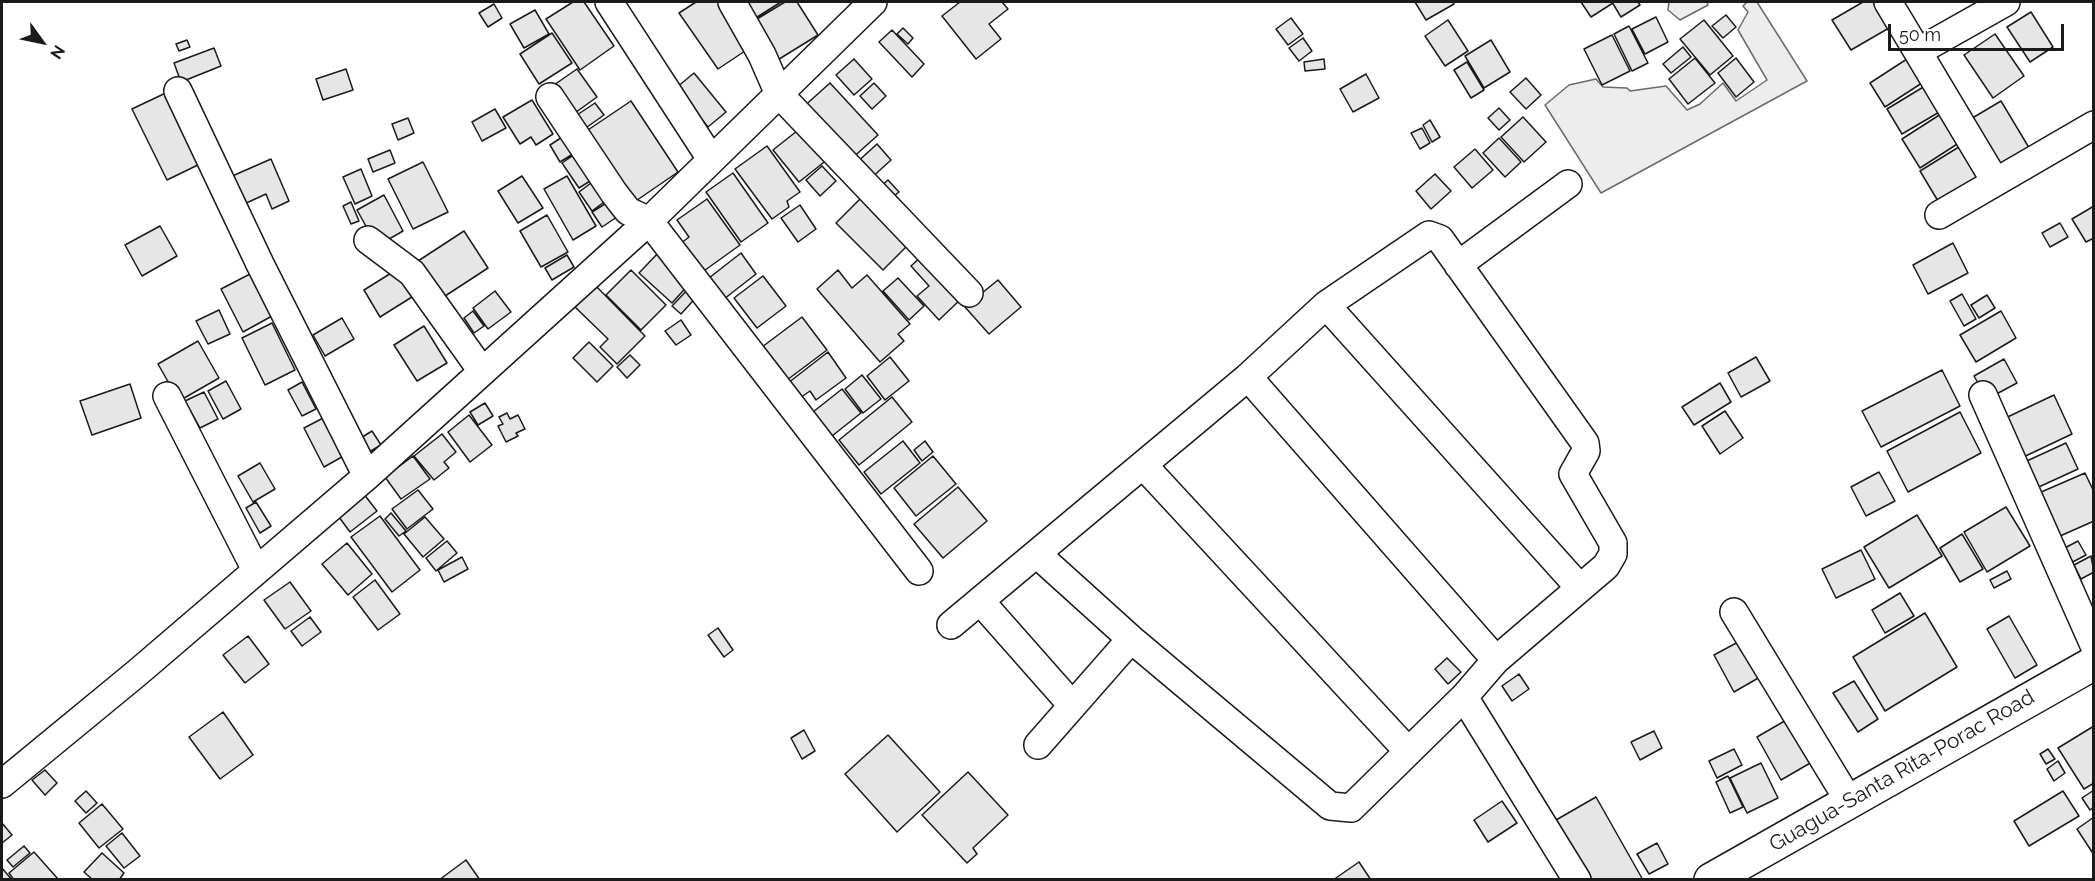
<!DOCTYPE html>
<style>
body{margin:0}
#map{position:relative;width:2095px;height:881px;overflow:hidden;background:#fff;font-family:Raleway,sans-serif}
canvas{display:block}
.frame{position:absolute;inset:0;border:3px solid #1a1a1a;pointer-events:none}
.north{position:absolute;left:12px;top:12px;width:60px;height:60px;-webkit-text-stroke:4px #fff;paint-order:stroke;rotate:123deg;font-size:16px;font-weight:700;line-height:24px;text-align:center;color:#1a1a1a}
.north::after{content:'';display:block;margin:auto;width:21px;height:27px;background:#1a1a1a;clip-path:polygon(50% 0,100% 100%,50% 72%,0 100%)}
.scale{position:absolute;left:1888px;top:24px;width:176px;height:27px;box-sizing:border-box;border:3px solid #1a1a1a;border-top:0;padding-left:8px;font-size:18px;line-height:21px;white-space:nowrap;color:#1a1a1a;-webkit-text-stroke:4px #fff;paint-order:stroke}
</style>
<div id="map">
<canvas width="2095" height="881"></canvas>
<div class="frame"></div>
<div class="north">N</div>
<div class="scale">50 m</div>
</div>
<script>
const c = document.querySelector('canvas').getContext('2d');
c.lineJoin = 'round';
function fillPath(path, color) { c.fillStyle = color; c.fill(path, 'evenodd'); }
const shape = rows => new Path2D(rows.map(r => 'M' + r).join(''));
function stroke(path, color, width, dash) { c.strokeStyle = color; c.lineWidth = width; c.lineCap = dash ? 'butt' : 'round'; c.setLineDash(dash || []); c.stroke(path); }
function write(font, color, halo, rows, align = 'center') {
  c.font = font + ' Raleway,sans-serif'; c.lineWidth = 4.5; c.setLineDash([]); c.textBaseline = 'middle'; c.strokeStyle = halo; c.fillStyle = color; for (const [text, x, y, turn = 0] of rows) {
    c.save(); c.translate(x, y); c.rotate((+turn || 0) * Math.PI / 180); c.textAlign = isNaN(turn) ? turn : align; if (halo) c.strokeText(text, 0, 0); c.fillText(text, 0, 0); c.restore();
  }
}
const built = shape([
 [1669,2,1707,2,1708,5,1680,20,1668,10,1669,2],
 [1747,2,1757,2,1807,81,1601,193,1545,105,1569,85,1596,79,1603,87,1627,88,1630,91,1666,86,1687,110,1700,104,1723,83,1736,101,1767,80,1738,30,1748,12,1743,6,1747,2]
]);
const building = shape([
 [573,2,584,2,614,46,580,70,546,19,573,2],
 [696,2,724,2,754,45,718,69,679,13,696,2],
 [742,2,781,2,754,19,742,2],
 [785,2,797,2,818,35,776,61,752,22,785,2],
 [960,2,1002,2,1008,9,989,24,1001,39,976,59,942,16,960,2],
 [1415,2,1453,2,1454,4,1426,20,1415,2],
 [1581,2,1611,2,1613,3,1591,17,1581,2],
 [1612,2,1638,2,1640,5,1621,17,1612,2],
 [1863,2,1873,2,1889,28,1851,50,1832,20,1863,2],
 [494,4,502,18,488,27,479,13,494,4],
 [535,10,549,34,524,48,510,24,535,10],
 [2031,12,2053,47,2030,62,2007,27,2031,12],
 [1726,15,1736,27,1723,38,1712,26,1726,15],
 [1656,17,1668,42,1645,54,1632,29,1656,17],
 [1291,18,1303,34,1288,45,1276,29,1291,18],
 [1448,20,1468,51,1445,66,1425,36,1448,20],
 [1704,20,1733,56,1710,75,1680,39,1704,20],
 [1629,26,1648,63,1632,71,1614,34,1629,26],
 [903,28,913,38,908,44,897,34,903,28],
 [892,30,924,64,912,77,879,42,892,30],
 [552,33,572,63,539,84,520,54,552,33],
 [1995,34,2024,76,1993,98,1964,55,1995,34],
 [1612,35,1630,71,1602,85,1584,49,1612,35],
 [1303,38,1312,51,1299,61,1289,48,1303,38],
 [187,40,190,47,179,51,176,44,187,40],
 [1491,40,1510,72,1484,88,1465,56,1491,40],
 [1683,47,1691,57,1671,73,1663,64,1683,47],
 [214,48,221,66,181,82,174,63,214,48],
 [1910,57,1925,81,1885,107,1870,83,1910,57],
 [1695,58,1715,83,1688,104,1669,79,1695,58],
 [1736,58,1754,82,1736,97,1718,73,1736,58],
 [854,59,872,79,854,95,836,75,854,59],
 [1324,59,1325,69,1305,71,1304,62,1324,59],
 [1467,62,1484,90,1471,98,1454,70,1467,62],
 [346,69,353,90,323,100,316,79,346,69],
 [577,69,597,97,572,115,551,87,577,69],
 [694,73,726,112,708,127,676,88,694,73],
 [1366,74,1379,98,1353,112,1340,89,1366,74],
 [1526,78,1541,95,1526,109,1510,92,1526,78],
 [830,83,878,135,849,161,801,109,830,83],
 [874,83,886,96,872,109,860,96,874,83],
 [1925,86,1941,111,1902,134,1887,109,1925,86],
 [172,90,206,161,167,180,132,109,172,90],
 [532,100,553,134,536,145,531,137,520,144,503,117,532,100],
 [631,101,678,172,627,207,579,136,631,101],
 [2001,101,2031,151,1999,170,1969,120,2001,101],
 [595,103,604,115,580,132,571,119,595,103],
 [1499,108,1510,120,1499,130,1488,118,1499,108],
 [495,109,506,128,482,141,472,122,495,109],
 [1944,112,1962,141,1920,168,1902,139,1944,112],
 [1523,117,1546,142,1524,162,1501,137,1523,117],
 [408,118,414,133,398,140,392,124,408,118],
 [1430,120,1440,137,1432,142,1423,125,1430,120],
 [802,127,828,159,799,182,773,150,802,127],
 [1422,128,1430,143,1420,149,1411,133,1422,128],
 [570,132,581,149,560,162,550,145,570,132],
 [1499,138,1521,162,1505,177,1483,153,1499,138],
 [877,144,891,160,868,181,854,165,877,144],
 [1962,145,1983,180,1941,206,1920,171,1962,145],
 [767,146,800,192,787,201,789,207,772,219,735,169,767,146],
 [1475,149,1493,170,1472,188,1454,167,1475,149],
 [390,150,395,163,373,172,368,159,390,150],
 [581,150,598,176,579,188,562,163,581,150],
 [271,159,289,201,272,209,266,194,242,205,230,177,271,159],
 [423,162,448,212,413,229,388,179,423,162],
 [822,166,836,181,820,196,806,180,822,166],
 [361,169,372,196,355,204,343,177,361,169],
 [733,173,768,223,741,242,706,192,733,173],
 [1435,174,1451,191,1431,209,1416,191,1435,174],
 [522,176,543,208,518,223,498,191,522,176],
 [567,176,596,226,573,240,544,189,567,176],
 [599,177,612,196,592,211,579,192,599,177],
 [888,180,899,192,889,200,879,188,888,180],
 [384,195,403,231,377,246,357,210,384,195],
 [863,196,910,243,883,270,836,223,863,196],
 [613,199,623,213,602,227,592,212,613,199],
 [707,199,740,245,701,273,680,244,689,237,677,220,707,199],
 [351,202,359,221,351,224,343,206,351,202],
 [800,205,816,229,798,242,781,218,800,205],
 [2094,206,2094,238,2086,242,2072,219,2094,206],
 [547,215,568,252,541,267,520,231,547,215],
 [2060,223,2068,237,2050,247,2042,233,2060,223],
 [160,226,177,256,142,276,125,245,160,226],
 [464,231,488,268,439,300,415,263,464,231],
 [1953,243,1968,273,1928,294,1913,265,1953,243],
 [659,252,691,282,672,303,639,273,659,252],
 [741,253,756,274,724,299,709,278,741,253],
 [567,255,574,267,552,280,545,268,567,255],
 [923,255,962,298,939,320,917,296,929,286,911,266,923,255],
 [396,270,412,297,380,317,364,290,396,270],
 [631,270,666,305,641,330,606,295,631,270],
 [838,270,852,288,867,275,910,324,898,334,904,341,880,362,817,289,838,270],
 [250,274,272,316,243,332,221,289,250,274],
 [763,276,786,306,757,328,734,298,763,276],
 [898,278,924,306,909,320,883,291,898,278],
 [998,280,1021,307,989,334,965,307,998,280],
 [595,285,645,336,617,364,600,347,608,339,574,306,595,285],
 [692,285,701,292,681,314,672,306,692,285],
 [495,291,511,312,488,329,473,308,495,291],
 [1962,294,1976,319,1964,326,1950,301,1962,294],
 [1987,295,1995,308,1979,318,1971,305,1987,295],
 [219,310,230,334,208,344,196,321,219,310],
 [473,311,484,326,474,333,464,318,473,311],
 [2001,311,2016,338,1976,362,1960,335,2001,311],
 [802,317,827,350,787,380,762,347,802,317],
 [342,318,354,339,325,356,313,335,342,318],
 [681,320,691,335,676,345,665,331,681,320],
 [272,323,295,370,265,385,242,338,272,323],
 [424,326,447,363,417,381,394,345,424,326],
 [198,341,219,378,179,401,158,364,198,341],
 [589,342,613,366,597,382,573,358,589,342],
 [828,352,846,378,816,400,810,391,800,398,788,383,828,352],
 [630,355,640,365,627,378,617,367,630,355],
 [890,357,909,381,885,400,867,376,890,357],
 [1756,357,1770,381,1741,397,1728,373,1756,357],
 [2004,359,2017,383,1987,399,1974,376,2004,359],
 [1942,370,1960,406,1881,447,1862,411,1942,370],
 [862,375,881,399,863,413,845,389,862,375],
 [226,381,241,409,223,419,208,391,226,381],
 [302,382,316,409,302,416,288,390,302,382],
 [1720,383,1731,402,1694,425,1682,407,1720,383],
 [130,384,141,418,92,435,80,401,130,384],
 [842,389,861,413,832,436,813,412,842,389],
 [204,392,218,419,200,428,185,401,204,392],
 [2054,395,2072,434,2015,461,1997,422,2054,395],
 [892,397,912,422,859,465,839,440,892,397],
 [485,403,493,416,478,425,470,412,485,403],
 [1725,411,1743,438,1720,454,1702,426,1725,411],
 [1960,412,1981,453,1908,492,1887,451,1960,412],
 [507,413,510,419,518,415,525,429,516,433,518,436,506,442,498,426,503,424,499,417,507,413],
 [329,415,349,453,324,467,304,428,329,415],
 [469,415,492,445,470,462,448,432,469,415],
 [372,431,381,445,364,455,356,441,372,431],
 [442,434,456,452,444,462,449,468,434,480,414,456,442,434],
 [903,441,920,463,881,494,864,472,903,441],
 [925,441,933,452,922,461,914,450,925,441],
 [2066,443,2078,469,2030,491,2018,465,2066,443],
 [413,456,430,479,401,499,385,477,413,456],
 [933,456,956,484,916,516,894,488,933,456],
 [260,463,275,489,253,502,238,476,260,463],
 [1879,472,1895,501,1866,516,1851,487,1879,472],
 [2085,473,2094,492,2094,521,2051,540,2032,496,2085,473],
 [958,487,987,521,943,558,914,524,958,487],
 [418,490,433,509,407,529,392,509,418,490],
 [363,493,377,511,350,532,336,513,363,493],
 [256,502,271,526,260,533,246,508,256,502],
 [2006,507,2030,546,1987,572,1964,532,2006,507],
 [391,513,406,531,399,536,385,519,391,513],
 [1917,515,1942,556,1889,588,1864,547,1917,515],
 [380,516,420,570,392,592,351,537,380,516],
 [425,517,444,539,423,557,404,534,425,517],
 [1962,534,1983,569,1960,582,1940,548,1962,534],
 [447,541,457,553,436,571,426,558,447,541],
 [2078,541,2086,555,2067,565,2059,551,2078,541],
 [347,543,372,574,348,595,322,564,347,543],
 [1861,550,1875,579,1836,598,1822,569,1861,550],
 [2091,556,2094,572,2081,579,2074,565,2091,556],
 [462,557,468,569,444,582,438,570,462,557],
 [2007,571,2011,579,1994,588,1990,580,2007,571],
 [375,580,400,614,378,630,353,597,375,580],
 [290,582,311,611,285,629,264,600,290,582],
 [1900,593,1914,616,1885,633,1872,610,1900,593],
 [1925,613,1957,667,1885,711,1853,657,1925,613],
 [2009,616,2037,665,2015,678,1987,629,2009,616],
 [310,617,321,632,302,646,291,631,310,617],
 [718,628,733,650,724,657,708,635,718,628],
 [248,636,269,664,245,683,223,655,248,636],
 [1740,641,1760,677,1734,692,1714,655,1740,641],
 [1447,658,1461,672,1448,684,1435,669,1447,658],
 [1519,674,1529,689,1512,701,1502,686,1519,674],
 [1854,681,1878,719,1858,732,1833,693,1854,681],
 [223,712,253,755,220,779,189,737,223,712],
 [1788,719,1812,762,1781,780,1757,737,1788,719],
 [2094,726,2094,783,2084,789,2058,748,2094,726],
 [804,730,815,751,802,759,791,738,804,730],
 [1654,731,1662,748,1640,760,1631,742,1654,731],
 [888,735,940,792,897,832,845,774,888,735],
 [1734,749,1742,765,1717,778,1709,761,1734,749],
 [2048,749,2055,759,2046,764,2040,754,2048,749],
 [2058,761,2065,773,2054,781,2047,769,2058,761],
 [1761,763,1778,798,1747,813,1730,778,1761,763],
 [45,770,57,783,45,795,32,780,45,770],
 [968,772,1008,815,973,848,977,854,967,863,922,815,968,772],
 [1728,776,1743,807,1730,813,1716,782,1728,776],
 [2094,790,2094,807,2090,810,2082,798,2094,790],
 [86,791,97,803,86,813,75,801,86,791],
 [2063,791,2079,816,2029,846,2014,821,2063,791],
 [1596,797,1643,880,1590,880,1556,820,1596,797],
 [1502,801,1517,823,1488,842,1474,820,1502,801],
 [102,804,123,829,99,848,79,823,102,804],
 [2094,817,2094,855,2077,829,2094,817],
 [2,823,12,835,2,843,2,823],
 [122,833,140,856,124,868,106,846,122,833],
 [1657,843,1668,864,1649,874,1637,854,1657,843],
 [24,846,30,853,13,867,7,860,24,846],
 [34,852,58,879,57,880,14,880,9,873,34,852],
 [102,853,124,873,119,880,93,880,84,872,102,853],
 [466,860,480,880,439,880,466,860],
 [1359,862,1371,880,1333,880,1359,862],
 [2,868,12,880,2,880,2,868]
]);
const minor = shape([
 [609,2,711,159],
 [732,2,762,55,779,94,969,293],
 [1888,2,1995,181],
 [1919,51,2006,2],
 [178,91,260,264,367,476],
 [550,97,614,193,628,211,649,221,919,571],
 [1939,215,2094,125],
 [368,240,412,273,482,371],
 [1458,265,1568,184],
 [1326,305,1579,587],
 [1248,377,1496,660],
 [1983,395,2094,645],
 [167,396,256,570],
 [1143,465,1407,750],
 [981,602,1072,705],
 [1734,612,1849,801],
 [951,625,1248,377,1326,305,1429,235,1440,239,1585,443,1586,451,1573,474,1613,543,1613,554,1606,566,1496,660,1464,697,1351,808,1330,806,1131,639,1038,555],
 [1464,697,1577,880],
 [1038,745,1131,639],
 [2,784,137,673,367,476,649,221,873,2]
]);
const major = shape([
 [1711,880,2094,663]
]);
const streetNames = [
 ["Guagua-Santa Rita-Porac Road",1902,771,-30]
];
fillPath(built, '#ededed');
stroke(built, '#6a6a6a', 1.5);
fillPath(building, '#e6e6e6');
stroke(building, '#1a1a1a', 1.5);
stroke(minor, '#1a1a1a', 30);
stroke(major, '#1a1a1a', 36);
stroke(minor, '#fff', 27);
stroke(major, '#fff', 33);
write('21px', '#1a1a1a', '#fff', streetNames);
</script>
